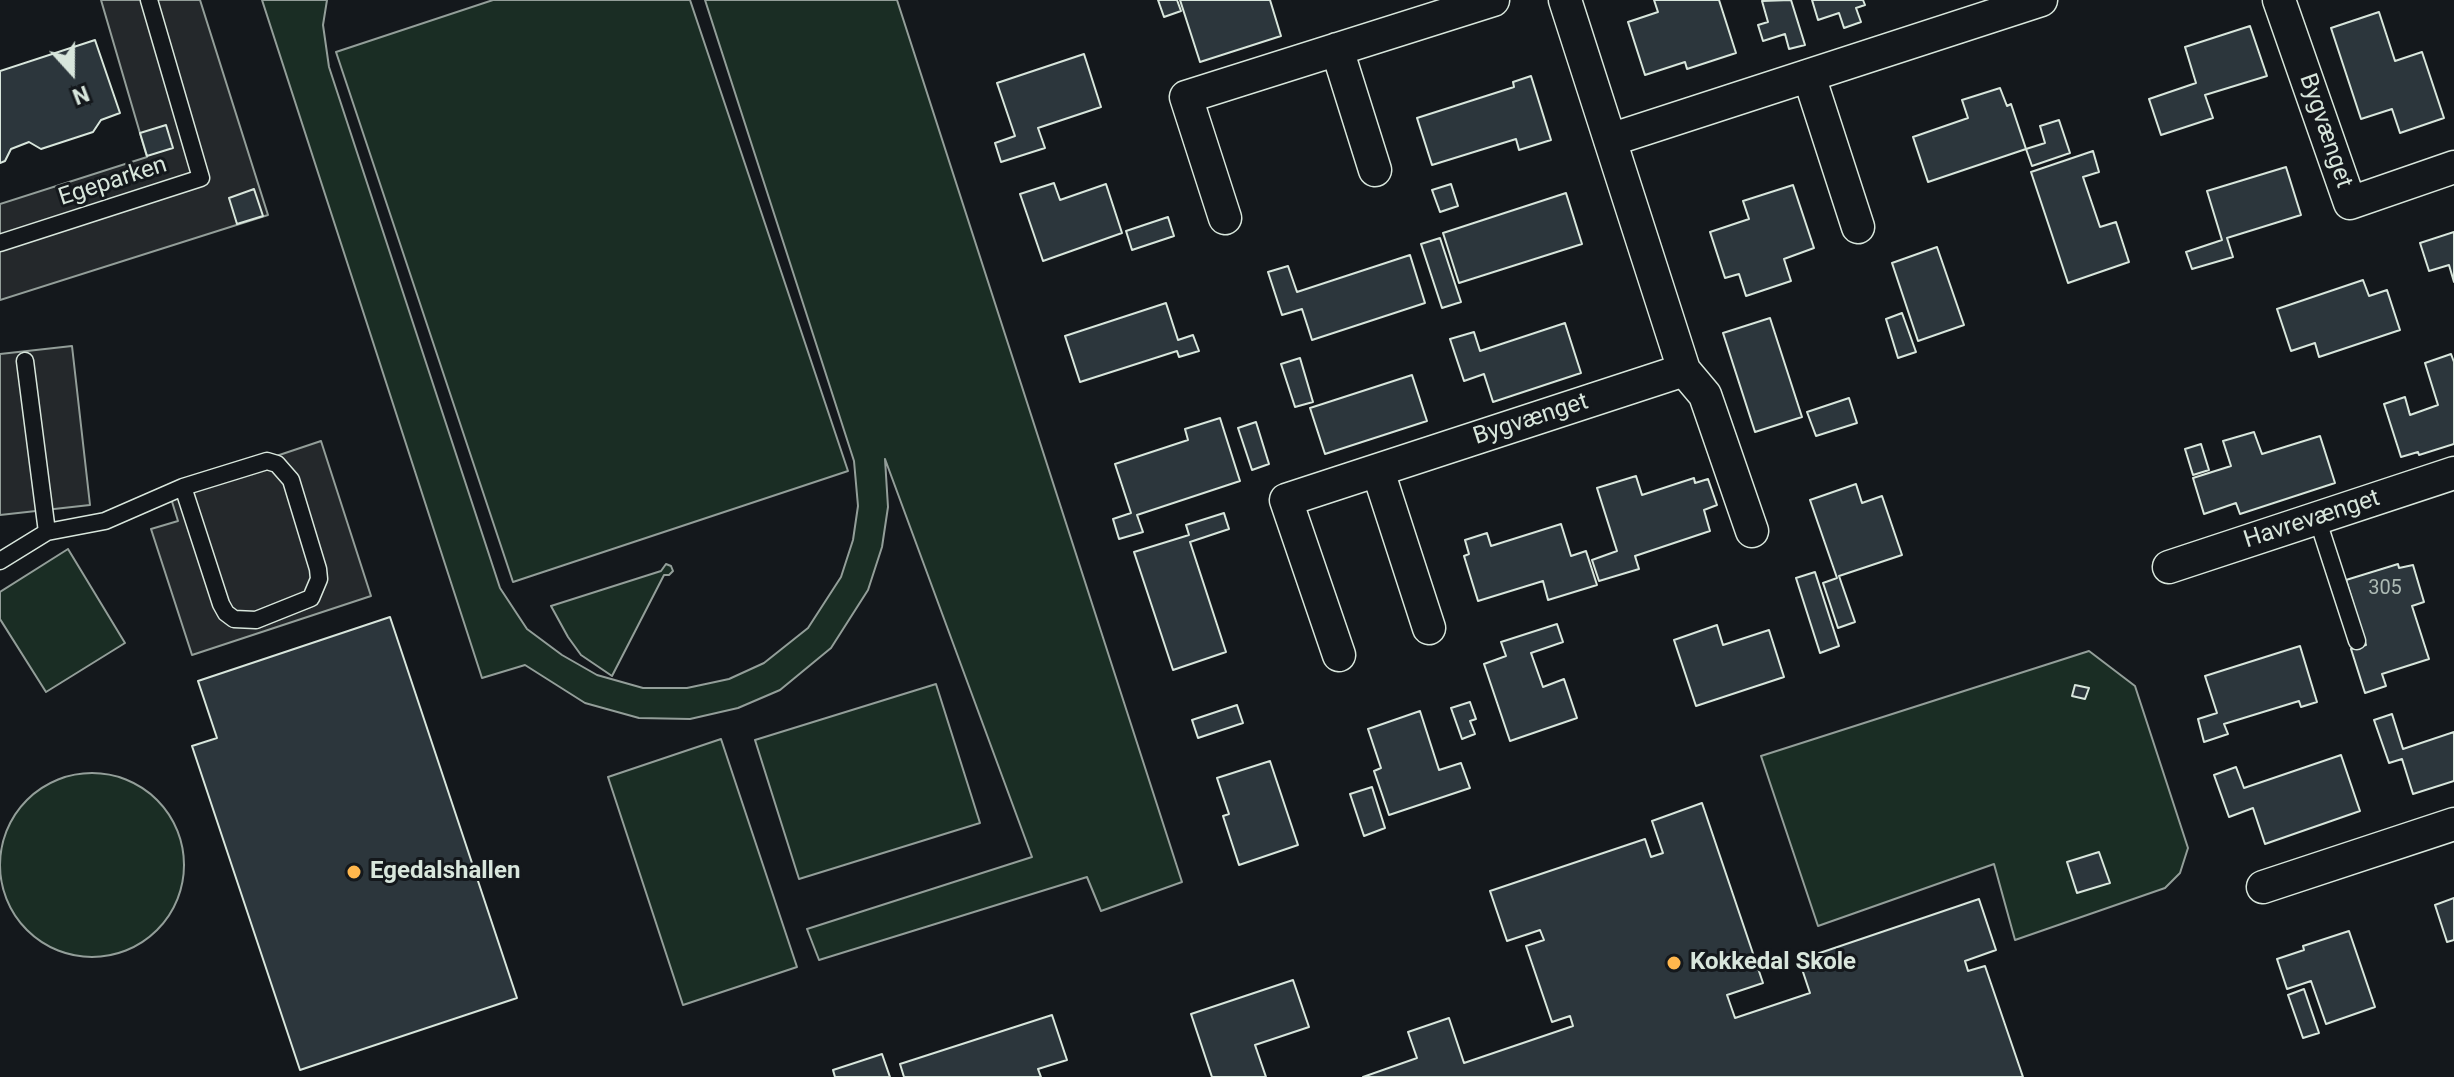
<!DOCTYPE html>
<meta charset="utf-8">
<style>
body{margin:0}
#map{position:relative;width:2454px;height:1077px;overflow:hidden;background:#14181c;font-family:Roboto,sans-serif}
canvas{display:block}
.north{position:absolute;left:32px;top:32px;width:80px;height:80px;-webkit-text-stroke:6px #14181c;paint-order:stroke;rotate:159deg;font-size:22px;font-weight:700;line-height:32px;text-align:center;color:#d8e6dc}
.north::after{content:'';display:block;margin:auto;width:28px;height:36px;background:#d8e6dc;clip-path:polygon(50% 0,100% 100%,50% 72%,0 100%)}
</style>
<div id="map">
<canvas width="2454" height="1077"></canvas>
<div class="north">N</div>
</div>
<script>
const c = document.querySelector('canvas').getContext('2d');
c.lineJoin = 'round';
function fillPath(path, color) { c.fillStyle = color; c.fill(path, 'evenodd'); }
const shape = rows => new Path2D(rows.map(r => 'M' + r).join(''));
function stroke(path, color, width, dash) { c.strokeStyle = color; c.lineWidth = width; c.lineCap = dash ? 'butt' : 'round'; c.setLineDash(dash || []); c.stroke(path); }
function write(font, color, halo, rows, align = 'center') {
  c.font = font + ' Roboto,sans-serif'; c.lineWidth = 6; c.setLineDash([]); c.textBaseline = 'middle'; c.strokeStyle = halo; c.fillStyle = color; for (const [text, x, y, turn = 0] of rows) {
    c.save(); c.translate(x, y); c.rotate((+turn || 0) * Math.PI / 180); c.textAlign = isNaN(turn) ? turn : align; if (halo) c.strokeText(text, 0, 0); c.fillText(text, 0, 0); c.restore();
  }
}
const green = shape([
 [262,0,327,0,323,25,329,67,500,588,527,629,562,655,597,675,643,688,687,688,729,679,764,663,808,628,841,577,853,540,858,506,854,461,705,0,897,0,1182,882,1101,911,1087,877,819,960,807,929,1032,857,885,459,888,507,882,547,868,590,831,648,780,690,738,708,690,719,639,718,585,703,525,665,482,678,262,0],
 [493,0,690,0,848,471,513,582,336,52,493,0],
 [68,549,125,643,46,692,0,619,0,592,68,549],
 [666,564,671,566,673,571,669,575,664,575,612,676,581,655,568,637,551,606,661,571,666,564],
 [2089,651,2135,686,2188,848,2180,873,2165,888,2015,940,1994,864,1818,926,1761,756,2089,651],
 [936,684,980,823,799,879,755,740,936,684],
 [721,739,797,967,683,1005,608,777,721,739],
 '0 865a92 92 0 1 1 184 0a92 92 0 1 1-184 0Z'
]);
const parking = shape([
 [101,0,200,0,268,215,0,300,0,204,147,157,101,0],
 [72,346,90,505,0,515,0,354,72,346],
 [321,441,371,596,192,655,151,529,178,521,169,492,321,441]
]);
const building = shape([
 [1158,0,1177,0,1181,11,1164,17,1158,0],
 [1180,0,1270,0,1281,36,1200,62,1180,0],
 [1654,0,1719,0,1736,53,1687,69,1685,62,1645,75,1628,22,1658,12,1654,0],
 [1791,0,1805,45,1789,49,1785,34,1763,41,1758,25,1768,22,1762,1,1791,0],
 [1812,0,1863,0,1865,5,1856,8,1861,22,1844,28,1839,13,1818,20,1812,0],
 [2379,12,2395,61,2422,52,2444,118,2400,133,2392,109,2361,119,2331,28,2379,12],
 [2250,26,2267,76,2205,95,2213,118,2161,135,2149,99,2196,83,2185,47,2250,26],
 [95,40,120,113,101,120,93,132,41,149,29,142,11,149,5,161,0,163,0,71,95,40],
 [1084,54,1101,107,1038,128,1045,148,1001,162,995,143,1015,136,997,83,1084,54],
 [1531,76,1551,140,1519,150,1516,139,1432,165,1417,118,1514,87,1513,82,1531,76],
 [2000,88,2007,106,2011,104,2026,149,1928,182,1913,137,1968,118,1962,100,2000,88],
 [2059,120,2070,153,2032,166,2026,149,2045,143,2040,126,2059,120],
 [166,125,173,148,147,156,140,133,166,125],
 [2093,151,2099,172,2083,177,2100,227,2116,222,2129,262,2068,283,2031,172,2093,151],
 [2286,167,2301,215,2227,238,2233,257,2192,269,2186,252,2222,240,2207,191,2286,167],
 [1054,183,1060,200,1106,184,1122,233,1043,261,1020,194,1054,183],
 [1451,184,1458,206,1440,212,1432,190,1451,184],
 [1793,185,1814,248,1784,259,1791,281,1746,296,1739,274,1725,278,1710,232,1749,219,1743,201,1793,185],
 [254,189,263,216,237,224,229,198,254,189],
 [1566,193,1582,244,1459,283,1443,233,1566,193],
 [1168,217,1174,236,1132,250,1126,231,1168,217],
 [2454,232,2454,282,2449,265,2429,271,2420,243,2454,232],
 [1440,238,1461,302,1442,308,1421,244,1440,238],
 [1937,247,1964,325,1918,341,1892,263,1937,247],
 [1410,255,1425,303,1312,340,1302,309,1282,315,1268,272,1288,266,1297,292,1410,255],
 [2363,280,2369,296,2387,290,2400,330,2319,357,2315,343,2291,351,2277,309,2363,280],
 [1166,303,1178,340,1193,335,1199,351,1179,357,1177,351,1080,382,1065,336,1166,303],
 [1902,313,1916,352,1898,358,1886,319,1902,313],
 [1770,318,1802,417,1755,432,1723,333,1770,318],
 [1565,323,1581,373,1493,402,1484,374,1464,381,1450,339,1474,332,1480,351,1565,323],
 [2451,354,2454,362,2454,444,2419,455,2418,452,2401,457,2384,404,2405,397,2410,415,2438,405,2425,363,2451,354],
 [1300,358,1313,402,1295,407,1281,364,1300,358],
 [1412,375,1427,421,1325,454,1310,408,1412,375],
 [1849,398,1857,423,1816,436,1807,412,1849,398],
 [1220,418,1240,481,1137,515,1143,532,1119,539,1113,519,1131,513,1115,464,1188,440,1185,429,1220,418],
 [1256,422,1269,464,1252,470,1238,428,1256,422],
 [2254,432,2262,454,2320,436,2335,483,2240,514,2236,503,2204,514,2193,478,2231,466,2223,441,2254,432],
 [2201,444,2209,470,2193,475,2185,449,2201,444],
 [1636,476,1642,495,1694,478,1695,483,1708,479,1717,505,1704,510,1710,531,1635,556,1639,569,1599,581,1592,560,1617,551,1597,488,1636,476],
 [1856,484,1862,503,1882,496,1902,555,1839,576,1855,622,1838,628,1823,583,1837,578,1810,500,1856,484],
 [1224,513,1229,529,1190,542,1226,652,1173,670,1134,552,1189,535,1186,525,1224,513],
 [1561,524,1571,556,1586,551,1597,585,1548,600,1543,581,1478,601,1464,556,1469,554,1465,540,1487,533,1491,546,1561,524],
 [2398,564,2399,568,2413,565,2424,602,2412,606,2429,659,2382,674,2386,686,2365,693,2351,649,2366,645,2346,580,2398,564],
 [1815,572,1839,646,1820,653,1796,578,1815,572],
 [390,617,517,998,300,1070,192,746,217,738,198,681,390,617],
 [1557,624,1563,642,1531,653,1543,687,1564,679,1577,718,1510,741,1484,664,1506,656,1501,642,1557,624],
 [1717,625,1723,645,1769,630,1784,677,1696,706,1674,640,1717,625],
 [2300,646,2317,702,2301,707,2299,701,2224,724,2228,734,2204,742,2198,719,2217,713,2205,676,2300,646],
 [2075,685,2089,688,2085,699,2072,696,2075,685],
 [1470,702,1476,719,1470,721,1475,734,1462,739,1451,708,1470,702],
 [1237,705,1243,723,1198,738,1192,720,1237,705],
 [1420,711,1439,770,1461,763,1470,788,1389,815,1374,771,1381,768,1368,729,1420,711],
 [2392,714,2403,749,2454,732,2454,781,2413,794,2402,759,2389,763,2374,720,2392,714],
 [2341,755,2360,811,2265,844,2253,808,2229,817,2214,775,2236,767,2244,788,2341,755],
 [1270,761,1298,845,1239,865,1223,816,1229,814,1217,778,1270,761],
 [1372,787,1385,828,1364,836,1350,794,1372,787],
 [1702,803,1763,983,1727,995,1735,1018,1810,993,1799,960,1979,899,1996,950,1965,961,1968,971,1985,966,2023,1077,1363,1077,1417,1058,1408,1032,1449,1018,1464,1063,1573,1026,1570,1016,1552,1022,1526,946,1544,940,1540,930,1507,941,1490,891,1645,839,1651,857,1663,853,1652,821,1702,803],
 [2099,852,2110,883,2077,893,2067,862,2099,852],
 [2454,898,2454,940,2447,942,2435,905,2454,898],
 [2349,931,2375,1007,2326,1024,2311,981,2287,989,2277,959,2304,950,2303,946,2349,931],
 [1293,980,1309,1027,1255,1045,1266,1077,1212,1077,1191,1014,1293,980],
 [2304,989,2319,1033,2303,1038,2288,995,2304,989],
 [1052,1015,1067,1060,1038,1069,1041,1077,904,1077,900,1064,1052,1015],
 [882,1054,890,1077,835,1077,833,1070,882,1054]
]);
const lane = shape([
 [0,243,201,178,149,0],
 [25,361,47,532],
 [2317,518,2357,641],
 [0,561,47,532,105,521,183,487,267,461,277,464,291,480,318,569,319,579,311,598,256,620,234,619,226,613,221,604,183,487]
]);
const street = shape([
 [2279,0,2350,203,2454,167],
 [1337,49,1375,170],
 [1809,76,1858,227],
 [1610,140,2041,0],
 [1225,218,1186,97,1493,0],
 [1684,370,1705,395,1752,531],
 [1378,471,1429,628],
 [2169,567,2454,473],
 [1339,655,1286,500,1684,370,1565,0],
 [2263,887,2454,824]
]);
const markers = [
 [354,872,8,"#ffb74d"],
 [1674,963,8,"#ffb74d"]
];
const numberNames = [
 ["305",2385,589]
];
const streetNames = [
 ["Bygvænget",2325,131,71],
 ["Egeparken",113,182,-18],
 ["Bygvænget",1531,420,-18],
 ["Havrevænget",2312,520,-18]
];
const poiNames = [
 ["Egedalshallen",370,872],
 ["Kokkedal Skole",1690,963]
];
fillPath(green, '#1a2d24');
stroke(green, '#939e99', 2);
fillPath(parking, '#24282b');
stroke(parking, '#939e99', 2);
fillPath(building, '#2c363c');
stroke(building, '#d8e6dc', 2);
stroke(lane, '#d8e6dc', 19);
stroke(street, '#d8e6dc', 35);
stroke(lane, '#14181c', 16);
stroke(street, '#14181c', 32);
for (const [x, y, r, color] of markers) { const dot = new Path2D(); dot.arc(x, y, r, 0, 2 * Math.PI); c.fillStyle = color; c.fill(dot); stroke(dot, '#14181c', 3); }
write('20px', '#adbab4', null, numberNames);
write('24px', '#d8e6dc', '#14181c', streetNames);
write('bold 24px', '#d8e6dc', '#14181c', poiNames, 'left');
</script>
